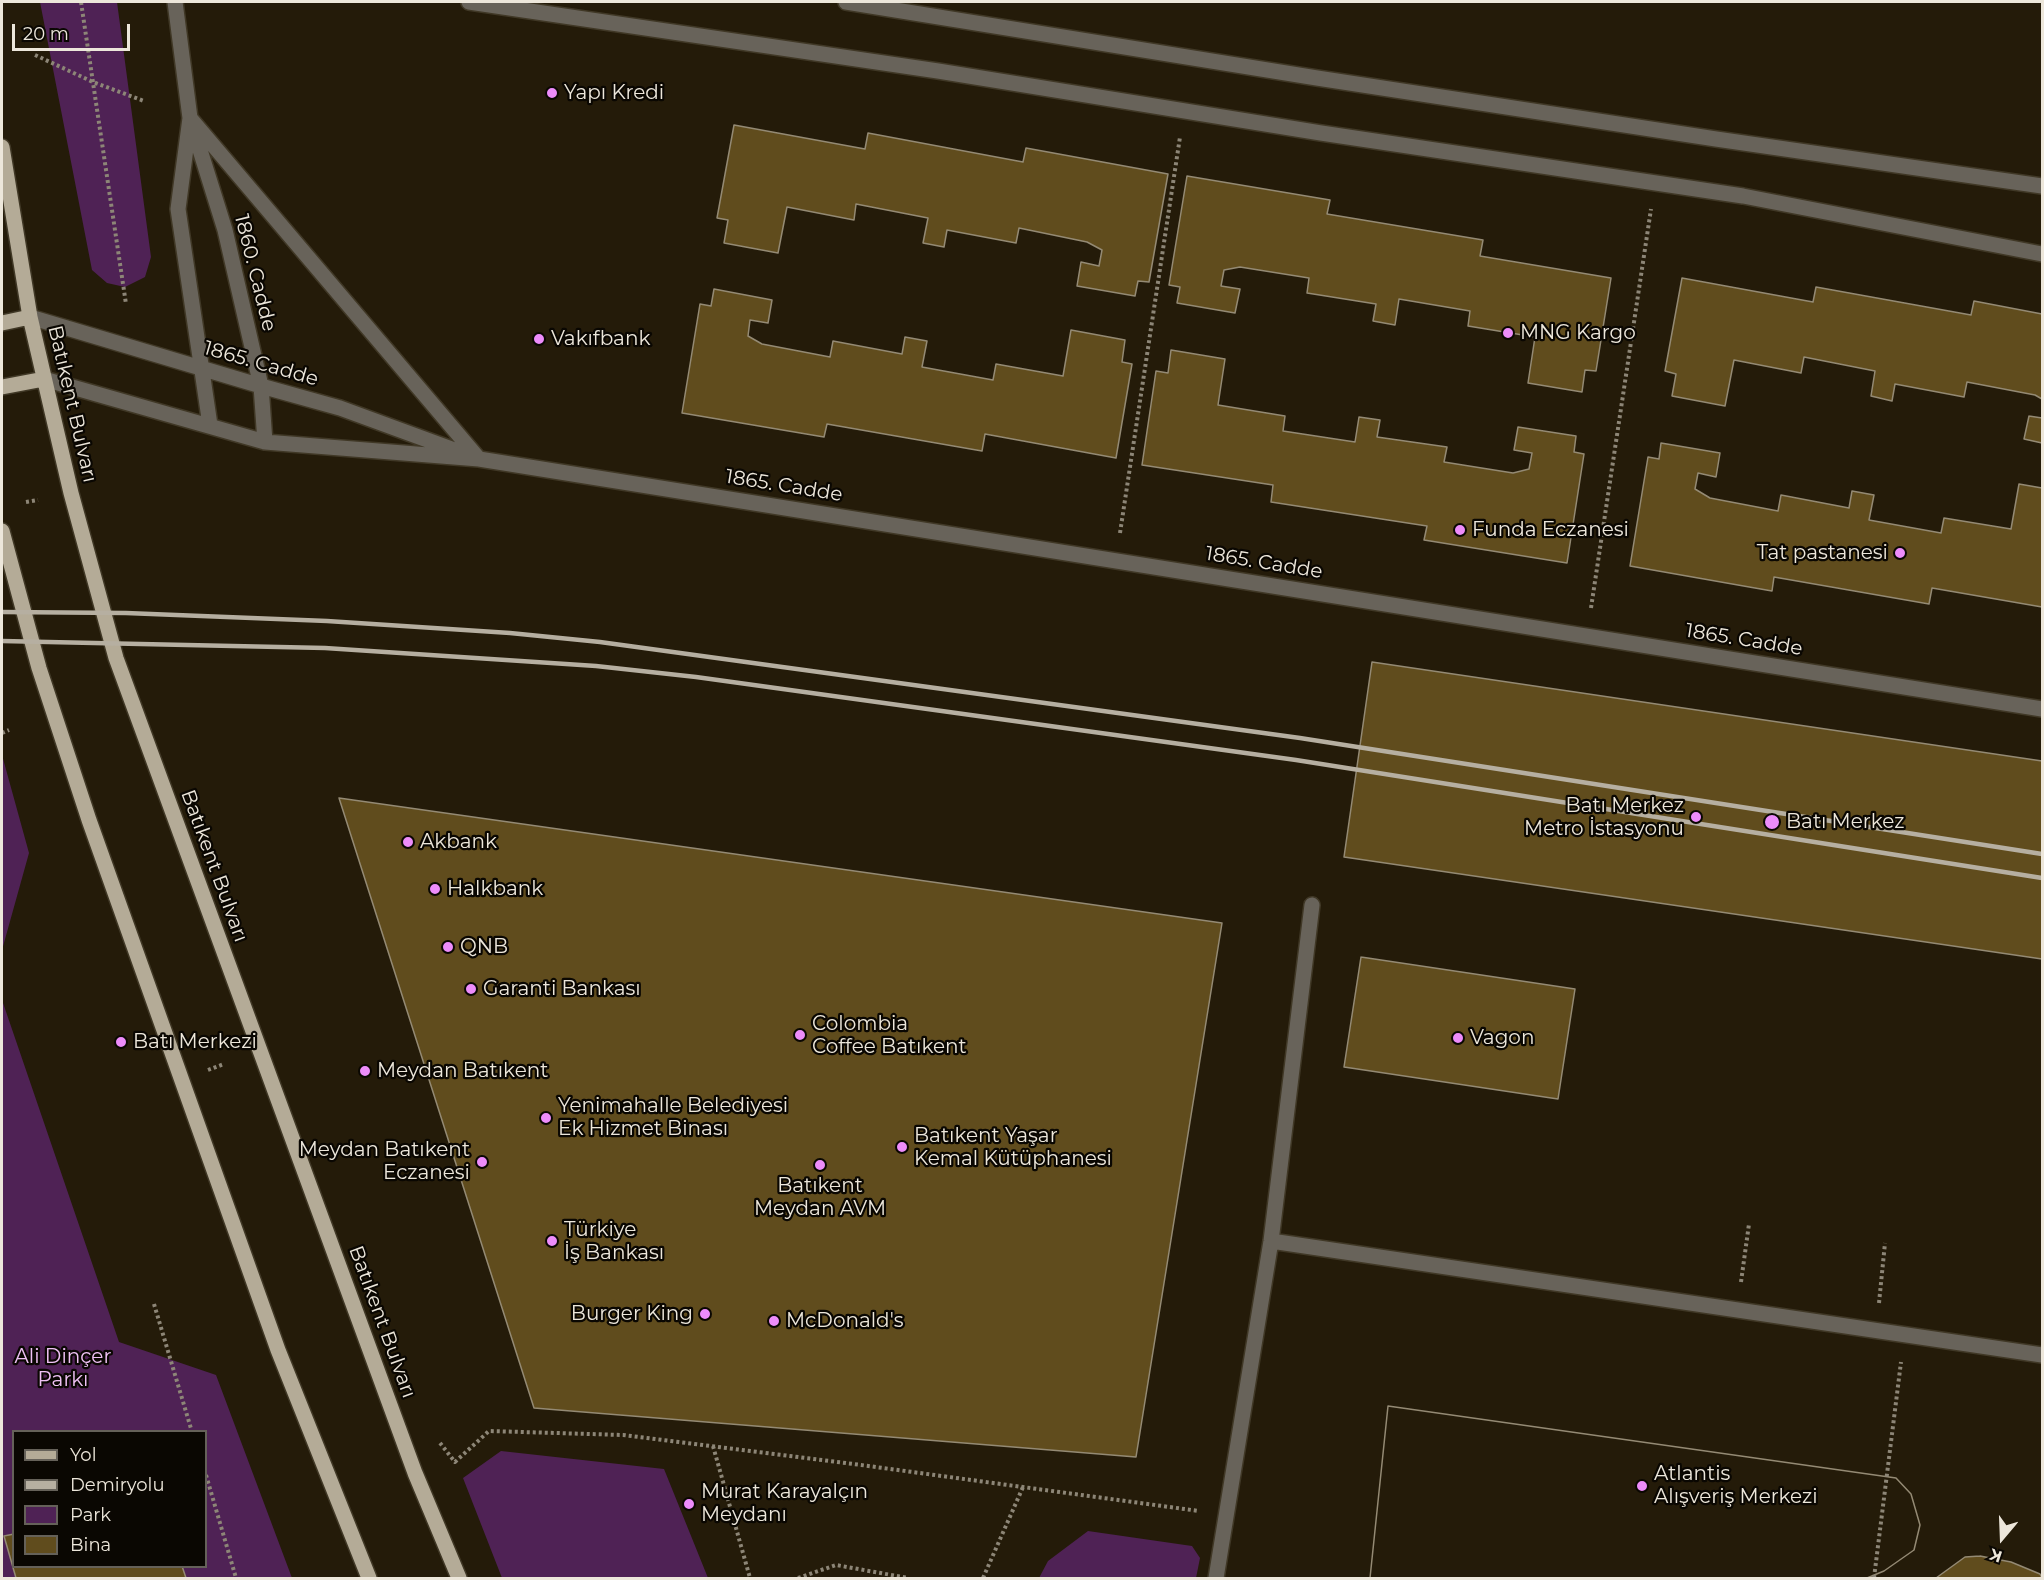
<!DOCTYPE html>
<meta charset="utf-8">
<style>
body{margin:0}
#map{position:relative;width:2044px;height:1580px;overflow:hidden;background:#241b09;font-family:Montserrat,sans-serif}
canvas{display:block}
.frame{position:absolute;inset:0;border:3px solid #ede7db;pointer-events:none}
.legend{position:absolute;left:12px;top:1430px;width:195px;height:138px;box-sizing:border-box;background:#0a0702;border:2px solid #656159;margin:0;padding:8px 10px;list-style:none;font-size:18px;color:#ede7db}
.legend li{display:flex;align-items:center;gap:12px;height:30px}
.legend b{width:30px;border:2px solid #656159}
.north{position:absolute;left:1972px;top:1508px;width:60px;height:60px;-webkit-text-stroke:4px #0a0702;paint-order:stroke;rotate:199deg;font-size:16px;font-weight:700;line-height:24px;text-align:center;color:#ede7db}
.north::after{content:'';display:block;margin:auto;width:21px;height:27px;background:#ede7db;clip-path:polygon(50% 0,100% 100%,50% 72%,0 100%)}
.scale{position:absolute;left:12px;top:24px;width:118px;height:27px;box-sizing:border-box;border:3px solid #ede7db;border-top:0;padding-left:8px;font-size:18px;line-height:21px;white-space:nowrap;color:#ede7db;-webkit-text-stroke:4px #0a0702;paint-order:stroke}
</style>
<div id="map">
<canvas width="2044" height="1580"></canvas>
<div class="frame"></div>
<ul class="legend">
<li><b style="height:8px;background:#b4ab97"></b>Yol</li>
<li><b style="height:8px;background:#b6afa1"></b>Demiryolu</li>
<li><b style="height:16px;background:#4f2255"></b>Park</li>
<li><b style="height:16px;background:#604c1d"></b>Bina</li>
</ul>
<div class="north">K</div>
<div class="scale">20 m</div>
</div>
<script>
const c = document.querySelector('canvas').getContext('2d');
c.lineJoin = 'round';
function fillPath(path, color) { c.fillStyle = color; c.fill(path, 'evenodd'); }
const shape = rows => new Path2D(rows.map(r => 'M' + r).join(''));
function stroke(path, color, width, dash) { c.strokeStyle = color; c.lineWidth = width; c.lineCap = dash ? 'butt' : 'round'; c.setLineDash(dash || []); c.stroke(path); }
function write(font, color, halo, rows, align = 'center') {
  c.font = font + ' Montserrat,sans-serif'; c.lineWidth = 4.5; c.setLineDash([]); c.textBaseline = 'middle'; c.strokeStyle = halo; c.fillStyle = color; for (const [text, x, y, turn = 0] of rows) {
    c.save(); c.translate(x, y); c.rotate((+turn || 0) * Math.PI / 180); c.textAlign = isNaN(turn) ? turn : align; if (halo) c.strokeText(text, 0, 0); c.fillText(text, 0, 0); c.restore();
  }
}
const green = shape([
 [40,2,117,2,151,257,145,277,125,287,107,283,92,270],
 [2,755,29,853,2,950],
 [2,1000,119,1342,216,1375,292,1578,2,1578],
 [14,1432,206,1432,206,1566,14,1566],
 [501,1451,664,1469,708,1578,502,1578,463,1478],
 [1088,1531,1192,1546,1200,1558,1196,1578,1039,1578,1048,1561]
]);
const building = shape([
 [734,125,865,149,868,133,1023,162,1026,148,1168,174,1149,282,1138,281,1135,296,1077,286,1081,262,1099,266,1102,250,1087,242,1019,228,1016,243,947,230,944,247,923,243,928,218,856,204,854,220,787,207,778,253,724,243,728,220,717,218,734,125],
 [1187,176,1330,200,1327,214,1483,240,1480,256,1611,278,1596,371,1585,370,1582,392,1528,383,1535,337,1468,326,1470,311,1399,299,1395,325,1373,321,1376,304,1307,293,1309,278,1240,267,1224,270,1221,286,1240,289,1235,313,1177,303,1180,287,1169,285,1187,176],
 [1682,278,1813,302,1816,287,1971,315,1974,301,2042,314,2042,399,2035,395,1967,382,1964,397,1895,384,1892,401,1871,396,1875,371,1804,357,1801,373,1734,360,1725,406,1672,396,1676,374,1665,371,1682,278],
 [714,289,772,300,768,323,750,320,748,336,762,344,830,357,833,341,902,354,905,337,927,341,922,367,993,380,996,364,1063,376,1071,330,1125,340,1122,362,1132,364,1116,458,985,434,982,451,827,424,824,437,682,413,700,304,711,306,714,289],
 [1171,350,1225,359,1218,405,1285,416,1283,431,1355,442,1359,417,1380,420,1377,437,1447,447,1444,462,1513,473,1529,469,1532,453,1514,450,1518,427,1576,436,1574,452,1584,454,1567,563,1424,540,1427,526,1271,502,1273,485,1142,465,1156,371,1168,373,1171,350],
 [2029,416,2042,418,2042,443,2024,439,2029,416],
 [1661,443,1720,453,1716,477,1698,473,1695,489,1710,498,1778,511,1781,495,1849,508,1852,491,1874,495,1869,520,1941,533,1944,518,2011,529,2019,484,2042,488,2042,607,1932,588,1929,604,1774,577,1772,591,1630,566,1648,457,1659,459,1661,443],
 [1372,662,2042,761,2042,959,1344,857,1372,662],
 [339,798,1222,923,1136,1457,534,1408,339,798],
 [1361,957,1575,989,1558,1099,1344,1067,1361,957],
 [1388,1406,1896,1478,1911,1494,1920,1525,1914,1550,1884,1571,1867,1578,1370,1578,1388,1406],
 [1388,1406,1896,1478,1911,1494,1920,1525,1914,1550,1884,1571,1867,1578,1370,1578,1388,1406],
 [14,1534,14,1566,182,1566,186,1578,16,1578,4,1536,14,1534],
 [1980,1556,2011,1562,2040,1574,2042,1578,1936,1578,1965,1557,1980,1556]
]);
const path = shape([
 [81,2,126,304],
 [35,55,93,82,144,101],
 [26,502,38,500],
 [1120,533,1180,137],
 [1591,608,1651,209],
 [2,733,9,730],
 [208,1070,224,1064],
 [1741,1282,1749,1224],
 [1879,1303,1885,1243],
 [154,1304,192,1432],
 [440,1443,455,1462,489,1431,623,1435,861,1465,1199,1511],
 [713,1446,750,1578],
 [206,1475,236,1578],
 [798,1578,836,1565,908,1578],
 [983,1578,1023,1487],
 [1874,1578,1901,1362]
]);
const minor = shape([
 [469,2,938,71,1321,133,1743,196,2042,254],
 [846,2,1317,78,1716,139,2042,186],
 [1271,1241,2042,1355],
 [1216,1578,1271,1241,1312,905]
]);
const tertiary = shape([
 [175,2,190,118,479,459,2042,709],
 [30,317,261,386,340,408,479,459,265,442,44,379],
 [210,425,178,209,190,118,225,230,261,386,265,442]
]);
const primary = shape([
 [2,147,30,317,71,493,116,658,415,1473,459,1578],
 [2,323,30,317],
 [2,387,44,379],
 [2,531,39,668,89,820,278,1350,369,1578]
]);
const rail = shape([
 [2,612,126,613,327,621,510,633,600,642,1300,738,2042,854],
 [2,641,325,648,596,666,696,677,1296,760,2042,878]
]);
const markers = [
 [552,93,6,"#ed8cfa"],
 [1508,333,6,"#ed8cfa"],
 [539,339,6,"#ed8cfa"],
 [1460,530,6,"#ed8cfa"],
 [1900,553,6,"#ed8cfa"],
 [1696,817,6,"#ed8cfa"],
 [1772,822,8,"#ed8cfa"],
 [408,842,6,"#ed8cfa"],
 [435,889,6,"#ed8cfa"],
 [448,947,6,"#ed8cfa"],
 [471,989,6,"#ed8cfa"],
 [800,1035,6,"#ed8cfa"],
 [1458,1038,6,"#ed8cfa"],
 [121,1042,6,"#ed8cfa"],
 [365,1071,6,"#ed8cfa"],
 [546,1118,6,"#ed8cfa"],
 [902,1147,6,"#ed8cfa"],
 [482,1162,6,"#ed8cfa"],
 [820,1165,6,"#ed8cfa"],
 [552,1241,6,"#ed8cfa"],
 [705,1314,6,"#ed8cfa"],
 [774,1321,6,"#ed8cfa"],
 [1642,1486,6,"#ed8cfa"],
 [689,1504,6,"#ed8cfa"]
];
const poiNames = [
 ["Yapı Kredi",564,93],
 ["MNG Kargo",1520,333],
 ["Vakıfbank",551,339],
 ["Funda Eczanesi",1472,530],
 ["Tat pastanesi",1888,553,"right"],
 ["Batı Merkez",1684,806,"right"],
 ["Metro İstasyonu",1684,829,"right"],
 ["Batı Merkez",1786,822],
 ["Akbank",420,842],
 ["Halkbank",447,889],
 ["QNB",460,947],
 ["Garanti Bankası",483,989],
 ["Colombia",812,1024],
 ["Coffee Batıkent",812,1047],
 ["Vagon",1470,1038],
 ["Batı Merkezi",133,1042],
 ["Meydan Batıkent",377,1071],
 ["Yenimahalle Belediyesi",558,1106],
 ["Ek Hizmet Binası",558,1129],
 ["Batıkent Yaşar",914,1136],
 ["Kemal Kütüphanesi",914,1159],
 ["Meydan Batıkent",470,1150,"right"],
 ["Eczanesi",470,1173,"right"],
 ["Batıkent",820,1186,"center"],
 ["Meydan AVM",820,1209,"center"],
 ["Türkiye",564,1230],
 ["İş Bankası",564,1253],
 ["Burger King",693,1314,"right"],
 ["McDonald's",786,1321],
 ["Atlantis",1654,1474],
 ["Alışveriş Merkezi",1654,1497],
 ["Murat Karayalçın",701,1492],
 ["Meydanı",701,1515]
];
const streetNames = [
 ["1860. Cadde",255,273,76],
 ["1865. Cadde",261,364,16],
 ["Batıkent Bulvarı",72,404,77],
 ["1865. Cadde",784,486,9],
 ["1865. Cadde",1264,563,9],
 ["1865. Cadde",1744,640,9],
 ["Batıkent Bulvarı",214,866,70],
 ["Batıkent Bulvarı",382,1322,70]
];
const parkNames = [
 ["Ali Dinçer",63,1357],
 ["Parkı",63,1380]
];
fillPath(green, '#4f2255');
fillPath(building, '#604c1d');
stroke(building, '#948a74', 1.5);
stroke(minor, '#403826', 18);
stroke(tertiary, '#403826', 18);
stroke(primary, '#403826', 18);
stroke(path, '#8d8677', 4, [3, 3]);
stroke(minor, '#68635a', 15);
stroke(tertiary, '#68635a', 15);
stroke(primary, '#b4ab97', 15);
stroke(rail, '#b6afa1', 4.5);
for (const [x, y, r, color] of markers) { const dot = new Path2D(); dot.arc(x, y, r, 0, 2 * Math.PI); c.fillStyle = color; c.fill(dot); stroke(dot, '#0a0702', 2); }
write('20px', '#ede7db', '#0a0702', poiNames, 'left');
write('20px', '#ede7db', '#0a0702', streetNames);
write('20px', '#efc1f5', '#0a0702', parkNames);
</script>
